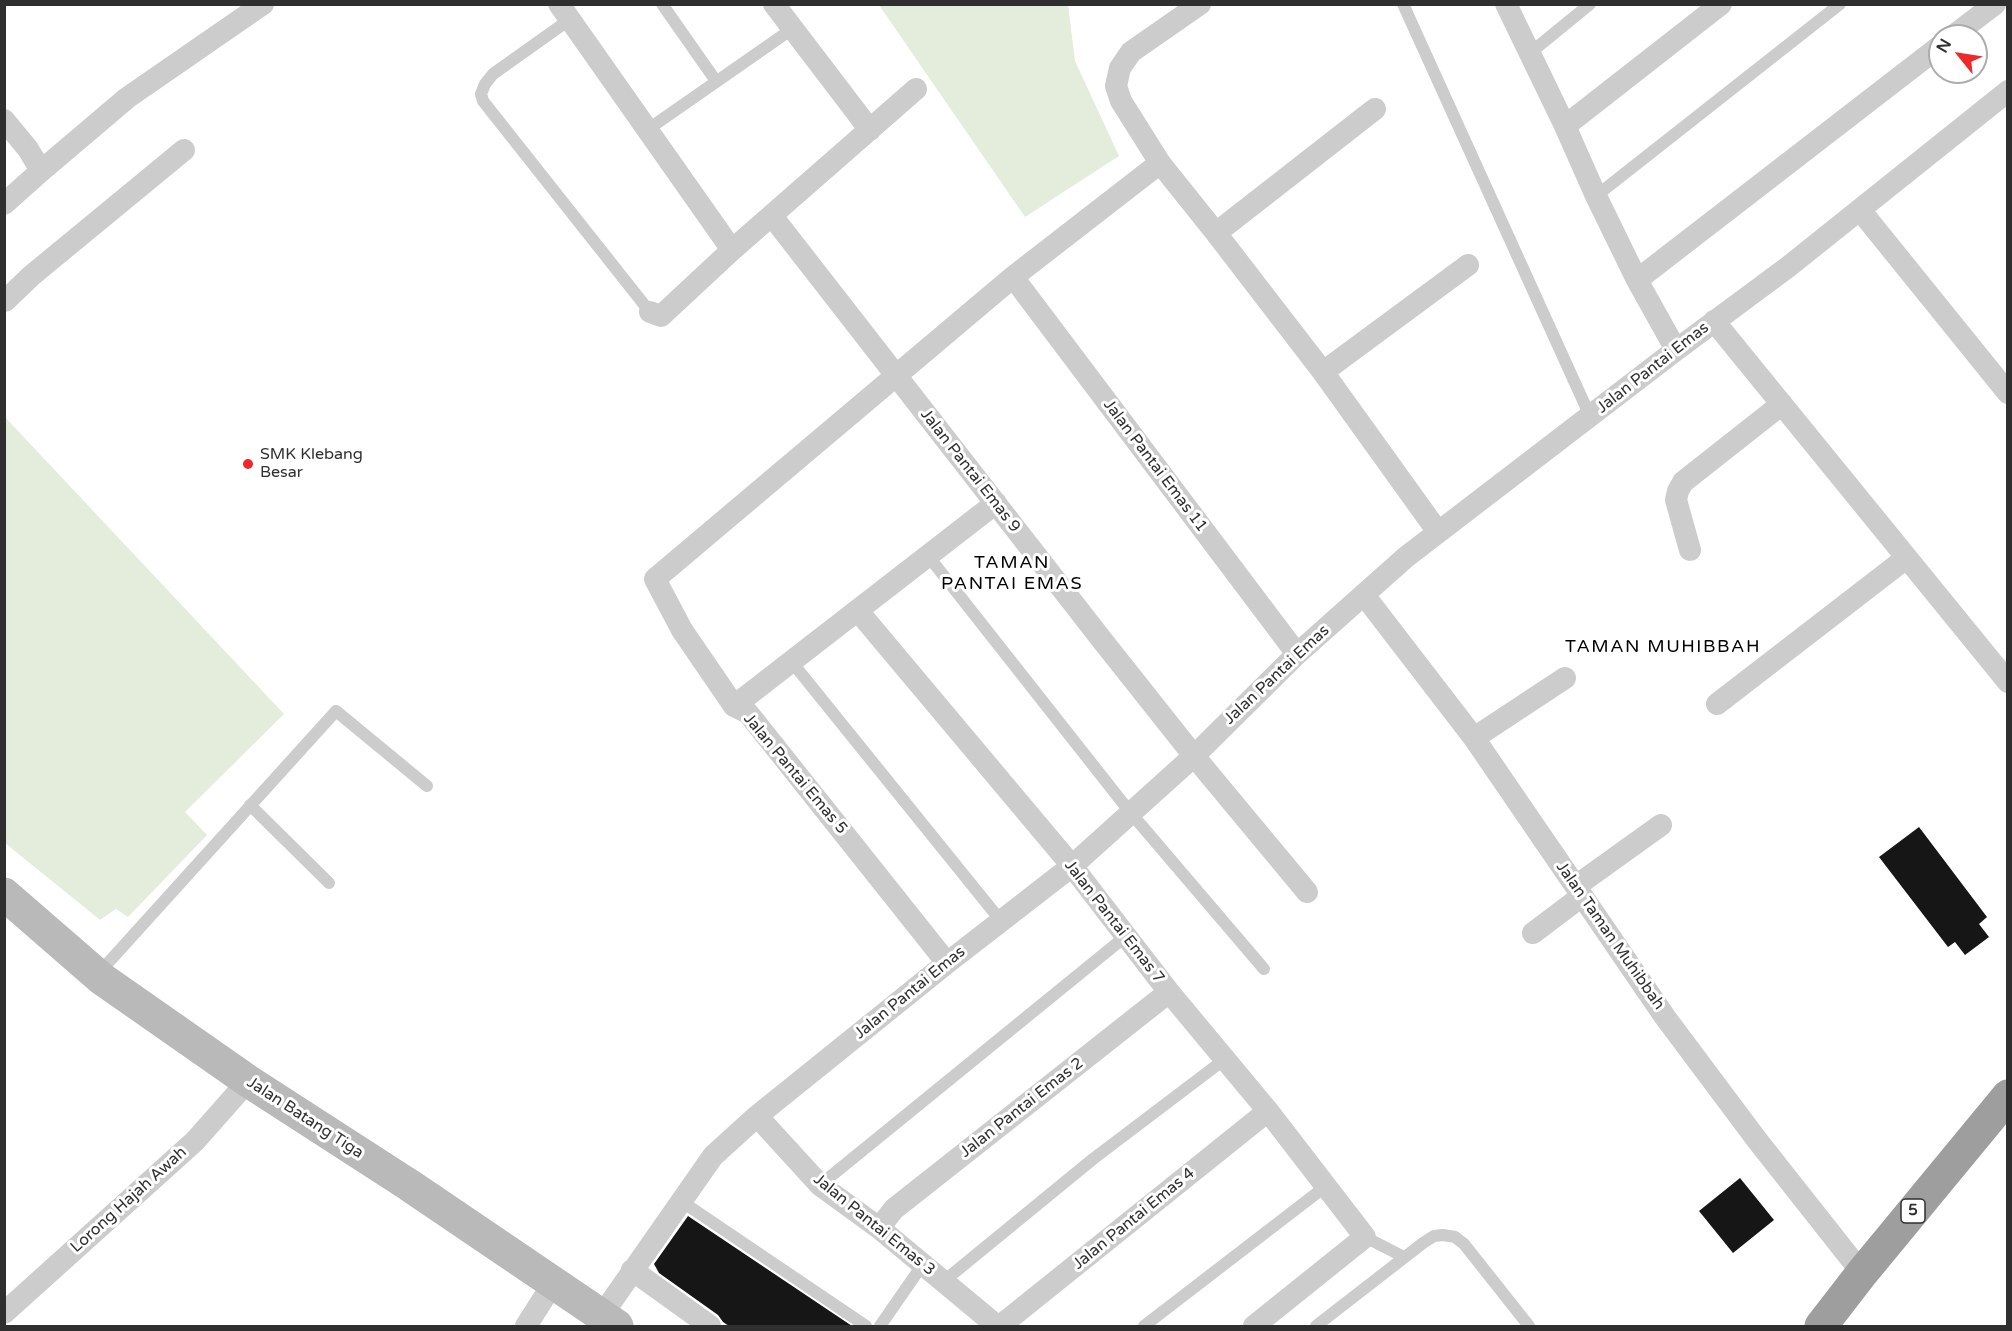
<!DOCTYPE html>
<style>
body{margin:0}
#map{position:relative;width:2012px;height:1331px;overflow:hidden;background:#fff;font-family:"Varela Round",sans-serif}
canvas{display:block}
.frame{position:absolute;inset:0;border:6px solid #2f2f2f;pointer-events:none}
.north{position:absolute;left:1928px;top:24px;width:60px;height:60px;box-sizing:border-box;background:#fff;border:2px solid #acacac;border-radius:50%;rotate:300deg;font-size:16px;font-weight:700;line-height:24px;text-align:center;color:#2f2f2f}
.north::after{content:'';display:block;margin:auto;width:21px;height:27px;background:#ee282b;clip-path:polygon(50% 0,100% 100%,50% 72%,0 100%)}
</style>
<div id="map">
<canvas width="2012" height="1331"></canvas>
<div class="frame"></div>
<div class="north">N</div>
</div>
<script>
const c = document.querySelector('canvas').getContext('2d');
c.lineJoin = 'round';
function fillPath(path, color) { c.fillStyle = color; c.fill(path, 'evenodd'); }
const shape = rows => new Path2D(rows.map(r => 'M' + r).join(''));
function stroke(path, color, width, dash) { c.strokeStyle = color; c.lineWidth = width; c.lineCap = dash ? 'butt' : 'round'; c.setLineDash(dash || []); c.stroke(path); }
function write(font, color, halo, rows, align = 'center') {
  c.font = font + ' "Varela Round",sans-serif'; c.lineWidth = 6; c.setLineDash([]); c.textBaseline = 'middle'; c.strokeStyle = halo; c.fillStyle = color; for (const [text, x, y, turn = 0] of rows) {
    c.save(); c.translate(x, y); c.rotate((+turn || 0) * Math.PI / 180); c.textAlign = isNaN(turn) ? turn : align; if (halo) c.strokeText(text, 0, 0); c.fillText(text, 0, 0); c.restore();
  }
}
const green = shape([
 [879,5,1068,5,1075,61,1119,156,1025,217],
 [4,416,284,714,185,812,207,835,128,917,116,909,100,920,5,843]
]);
const building = shape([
 [1919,827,1987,917,1979,924,1989,937,1965,955,1955,942,1948,947,1879,857],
 [1740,1178,1774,1220,1733,1253,1699,1211],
 [688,1216,852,1326,729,1326,723,1322,718,1315,659,1273,654,1264]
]);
const service = shape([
 [662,4,716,81],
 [1403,4,1590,416],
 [569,20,493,74,485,84,481,94,483,101,650,312],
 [1530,53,1590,4],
 [647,130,792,29],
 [1596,196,1840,4],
 [929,557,1130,812,1264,969],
 [791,661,1001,921],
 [250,805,329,883],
 [98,974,336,711,427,786],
 [820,1185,1126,936],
 [681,1201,866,1326],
 [1365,1237,1404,1257],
 [944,1281,1093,1159,1225,1059],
 [880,1326,923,1264],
 [1144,1326,1326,1186],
 [1316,1326,1423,1243,1434,1236,1443,1235,1455,1237,1464,1244,1529,1326]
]);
const minor = shape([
 [559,4,732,250],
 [774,4,870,130],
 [1200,4,1131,52,1120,68,1116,86,1121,101,1160,163,1216,233,1323,372,1438,532],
 [1506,4,1565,126,1596,196,1637,280,1676,350],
 [1953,36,1995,4],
 [4,120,28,149,41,171,4,204],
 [1565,126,1721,4],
 [41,171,127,98,263,4],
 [1860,210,2008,393],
 [772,216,1102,640,1194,756,1307,892],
 [1216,233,1375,109],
 [1013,277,1297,654],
 [1637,280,1940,46],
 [5,301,31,276,184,150],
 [650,312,661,316,732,250,916,89],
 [1714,321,2008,682],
 [1323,372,1468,265],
 [1690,550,1676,500,1678,491,1683,482,1782,404],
 [1364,595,1474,738,1665,1017,1757,1140,1862,1273],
 [858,611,1072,866,1169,992,1268,1111,1365,1237,1254,1326],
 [1717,704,1905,559],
 [734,706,996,503],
 [1474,738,1565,678],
 [1576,886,1661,825],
 [1533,933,1582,896],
 [947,963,748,713,734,706,682,630,655,579,1013,277,1160,163],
 [757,1116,820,1185,879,1228,997,1326],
 [879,1228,894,1209,1169,992],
 [632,1270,710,1326],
 [4,1313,195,1141,248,1081],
 [602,1315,713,1156,757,1116,947,963,1072,866,1194,756,1297,654,1406,557,1676,350,1788,267,2008,91],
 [526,1326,554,1282],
 [1000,1326,1268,1111]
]);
const secondary = shape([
 [4,894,102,979,248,1081,409,1185,617,1326]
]);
const trunk = shape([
 [1821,1326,1862,1273,2008,1096]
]);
const markers = [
 [248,464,6,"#ee282b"]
];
const shields = [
 [1913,1211,24]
];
const shieldNames = [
 ["5",1913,1211]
];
const streetNames = [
 ["Jalan Pantai Emas",1653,368,-38],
 ["Jalan Pantai Emas 11",1155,466,53],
 ["Jalan Pantai Emas 9",970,471,52],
 ["Jalan Pantai Emas",1277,675,-43],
 ["Jalan Pantai Emas 5",795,774,50],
 ["Jalan Pantai Emas 7",1114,922,52],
 ["Jalan Taman Muhibbah",1610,936,55],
 ["Jalan Pantai Emas",910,993,-39],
 ["Jalan Pantai Emas 2",1022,1108,-38],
 ["Jalan Batang Tiga",305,1118,33],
 ["Lorong Hajah Awah",129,1200,-42],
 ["Jalan Pantai Emas 4",1134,1219,-39],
 ["Jalan Pantai Emas 3",874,1225,39]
];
const poiNames = [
 ["SMK Klebang",260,455],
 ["Besar",260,473]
];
const neighbourhoodNames = [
 ["TAMAN",1012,563],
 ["PANTAI EMAS",1012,584],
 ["TAMAN MUHIBBAH",1663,647]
];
fillPath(green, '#e4eddc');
fillPath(building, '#161616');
stroke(service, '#ccc', 12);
stroke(minor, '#ccc', 22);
stroke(secondary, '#b9b9b9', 33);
stroke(trunk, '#9e9e9e', 33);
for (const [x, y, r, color] of markers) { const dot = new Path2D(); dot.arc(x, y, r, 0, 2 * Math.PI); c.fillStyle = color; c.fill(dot); stroke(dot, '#fff', 2); }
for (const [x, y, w] of shields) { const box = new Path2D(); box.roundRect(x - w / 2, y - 12, w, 24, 4.5); c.fillStyle = '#fff'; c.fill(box); stroke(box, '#2f2f2f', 1.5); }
write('bold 15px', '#2f2f2f', null, shieldNames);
write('16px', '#2f2f2f', '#fff', streetNames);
write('16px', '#2f2f2f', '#fff', poiNames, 'left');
c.letterSpacing = '1.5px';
write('18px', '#000', '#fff', neighbourhoodNames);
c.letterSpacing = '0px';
</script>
